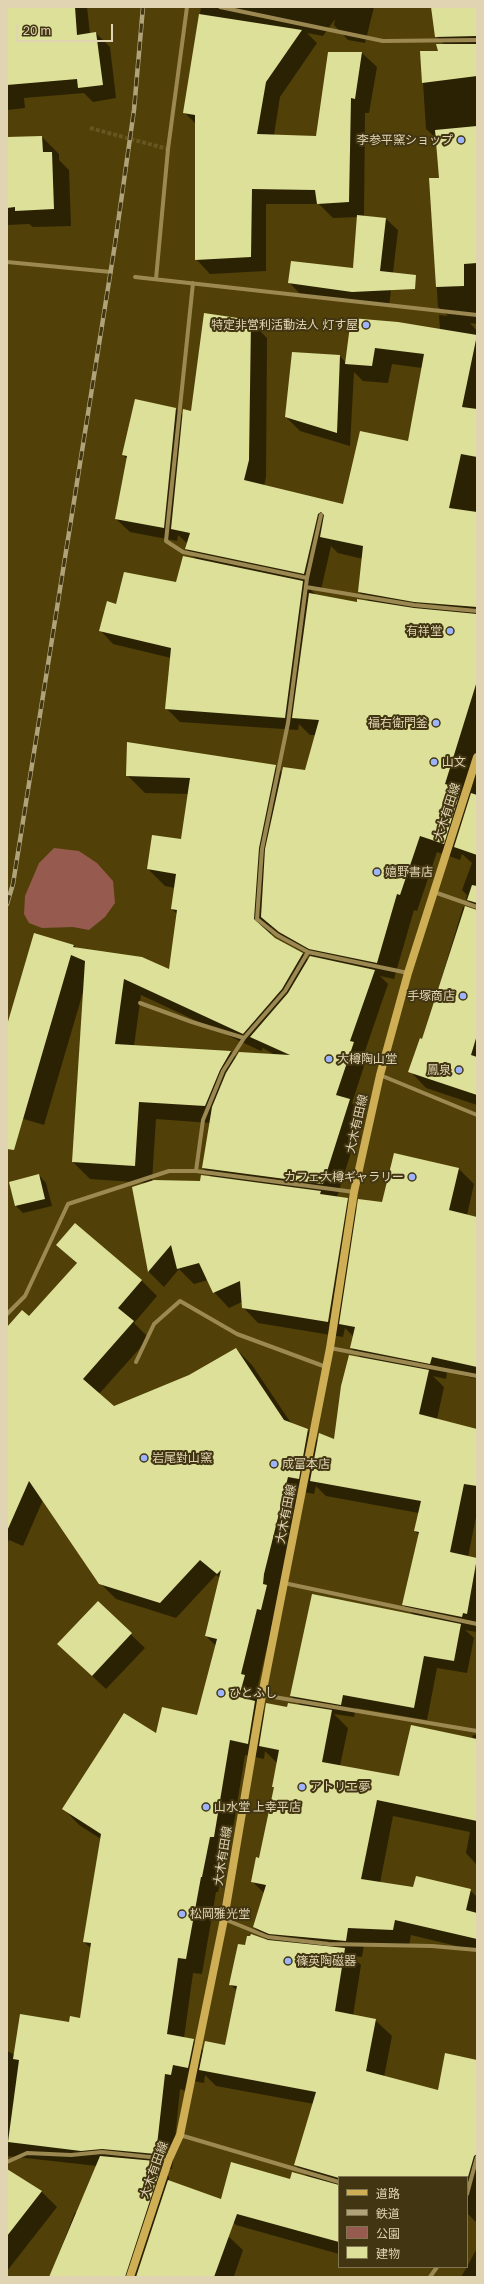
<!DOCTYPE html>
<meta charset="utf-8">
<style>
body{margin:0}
#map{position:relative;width:484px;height:2284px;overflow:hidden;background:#514007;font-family:"Golos Text","Noto Sans JP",sans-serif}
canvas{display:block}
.frame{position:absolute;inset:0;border:8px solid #e0d4b3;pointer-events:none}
.legend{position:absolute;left:338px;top:2176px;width:130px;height:92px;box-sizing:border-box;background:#423612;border:1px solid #817552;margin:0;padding:5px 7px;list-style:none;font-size:12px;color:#e0d4b3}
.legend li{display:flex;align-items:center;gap:8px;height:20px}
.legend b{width:20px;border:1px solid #817552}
.scale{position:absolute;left:16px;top:24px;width:97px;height:18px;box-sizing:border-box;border:2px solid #e0d4b3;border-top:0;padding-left:5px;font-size:12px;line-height:14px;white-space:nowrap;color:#e0d4b3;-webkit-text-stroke:3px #423612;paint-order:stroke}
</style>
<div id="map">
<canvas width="484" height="2284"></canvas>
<div class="frame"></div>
<ul class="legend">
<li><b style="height:5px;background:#cfaf55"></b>道路</li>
<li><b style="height:5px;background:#b0a37a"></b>鉄道</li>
<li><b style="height:11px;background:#965a4f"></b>公園</li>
<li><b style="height:11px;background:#dde098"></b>建物</li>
</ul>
<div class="scale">20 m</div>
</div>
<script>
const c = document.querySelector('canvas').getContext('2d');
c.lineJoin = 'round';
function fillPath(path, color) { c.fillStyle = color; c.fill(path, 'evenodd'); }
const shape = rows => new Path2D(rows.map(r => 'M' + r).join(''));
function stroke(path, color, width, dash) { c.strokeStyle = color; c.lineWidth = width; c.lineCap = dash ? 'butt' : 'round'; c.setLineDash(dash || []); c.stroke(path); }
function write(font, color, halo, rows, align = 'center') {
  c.font = font + ' "Golos Text","Noto Sans JP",sans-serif'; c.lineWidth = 4; c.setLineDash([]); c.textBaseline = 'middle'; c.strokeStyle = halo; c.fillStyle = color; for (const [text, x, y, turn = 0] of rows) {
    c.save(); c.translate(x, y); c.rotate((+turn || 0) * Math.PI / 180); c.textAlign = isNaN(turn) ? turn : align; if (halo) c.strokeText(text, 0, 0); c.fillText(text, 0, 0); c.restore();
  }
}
const green = shape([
 [54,848,79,851,97,863,113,881,115,903,105,917,89,930,73,927,42,928,29,923,24,914,25,896,39,863]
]);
const shadow = shape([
 [7,7,87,7,90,34,96,33,110,47,116,98,93,102,84,93,24,98,25,108,7,110],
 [201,7,374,7,365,43,348,40,334,25,335,19,323,36,307,33,317,43,280,97,274,135,316,137,362,53,377,67,369,113,365,113,364,217,386,219,398,230,389,307,300,294,289,282,354,269,358,217,333,218,319,204,266,204,266,271,210,274,196,259,196,124,184,112],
 [432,7,477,7,477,324,470,323,477,331,477,910,466,899,467,895,462,890,472,863,462,854,460,860,437,852,417,911,414,910,394,979,380,976,388,984,364,1054,367,1057,352,1103,363,1114,337,1197,347,1199,358,1209,383,1203,459,1169,474,1184,467,1215,477,1217,477,1379,447,1372,446,1379,433,1376,444,1387,437,1419,477,1430,477,1512,468,1557,477,1559,477,1632,465,1630,474,1638,467,1673,437,1668,427,1720,356,1708,354,1717,334,1714,348,1728,340,1766,400,1777,472,1739,473,1735,477,1735,477,1865,466,1853,470,1832,393,1816,380,1883,414,1888,470,1890,477,1897,477,1951,411,1935,409,1946,364,1944,362,1957,351,1956,361,1965,353,2016,375,2020,392,2036,384,2077,439,2091,477,2061,477,2223,467,2213,467,2177,339,2177,339,2254,236,2225,219,2209,291,2180,308,2177,295,2165,314,2104,216,2086,205,2075,204,2083,188,2080,186,2091,180,2089,172,2169,161,2168,169,2177,169,2181,243,2250,234,2276,236,2277,50,2277,75,2212,78,2214,97,2166,7,2156,7,2051,15,2055,69,2023,81,2019,92,1949,84,1942,101,1839,79,1825,64,1809,156,1735,198,1716,216,1646,206,1636,220,1578,216,1575,176,1618,116,1599,100,1583,43,1500,23,1546,9,1540,7,1544,7,1328,29,1318,77,1264,58,1245,141,1280,157,1296,134,1323,149,1338,99,1394,114,1407,190,1376,236,1349,252,1365,291,1423,308,1430,318,1441,335,1440,362,1359,351,1348,354,1337,345,1328,343,1337,258,1323,243,1307,242,1302,229,1308,214,1292,208,1280,194,1284,179,1269,164,1287,149,1272,133,1187,148,1183,90,1179,73,1162,84,989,44,1125,7,1114,7,1029,74,945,76,948,170,970,177,914,172,909,175,888,165,886,148,869,182,840,189,794,145,793,127,775,275,766,282,773,306,771,316,735,310,735,299,724,298,730,180,722,166,708,171,658,113,644,100,630,117,605,177,583,197,560,186,549,188,544,178,535,177,541,130,532,116,519,127,459,123,455,176,409,184,416,192,412,250,321,267,338,266,477,264,486,344,505,409,442,422,368,392,364,388,383,363,381,354,372,350,446,300,431,286,417,340,356,346,363,351,319,440,330,439,315,448,316,438,307,430,179,440,179,437,139,426,129,421,52,439,52,445,45,436,36],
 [331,546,338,553,363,559,359,592,369,602,358,603,316,595,309,588,321,590],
 [271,927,297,949,311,956,308,960,303,954,271,936],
 [141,995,261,1051,263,1048,275,1055,237,1058,231,1052,134,1046],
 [156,1119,211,1123,203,1168,213,1178,201,1182,152,1181],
 [316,1486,326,1496,419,1513,415,1531,419,1535,403,1604,415,1616,291,1696,301,1706,266,1712,257,1703,260,1692,257,1689,304,1492,314,1494],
 [265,1751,277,1763,275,1788,260,1859,252,1881,264,1893,254,1927,269,1942,246,1946,230,1984,237,1991,226,2046,204,2051,193,2040,184,2038,193,1973,202,1974,216,1892,218,1892,225,1852,229,1853,245,1755,264,1759],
 [42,137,59,154,59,160,69,170,71,226,33,227,29,224,7,225,7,151],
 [463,907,477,912,477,1105,426,1088,410,1071,423,1040],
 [39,1175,46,1183,52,1206,23,1213,16,1206],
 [98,1603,145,1648,106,1689,72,1657],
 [7,2170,42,2192,57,2207,7,2271],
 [477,2248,477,2277,461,2277,467,2267]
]);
const building = shape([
 [7,7,75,7,77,35,96,32,103,85,78,88,77,79,7,85],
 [431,7,477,7,477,36,435,37],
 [199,14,302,30,266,82,257,134,316,136,328,52,362,52,355,99,351,98,349,202,317,204,315,190,252,189,251,257,195,260,195,115,183,113],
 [436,44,477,44,477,76,422,83,420,51,438,51],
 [477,126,477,263,464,264,464,286,436,287,429,178,439,178,435,130],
 [42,136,43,152,52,152,54,209,15,211,15,207,7,208,7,137],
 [357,215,386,218,380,271,416,275,415,289,352,292,288,283,291,261,353,268],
 [204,313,251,320,249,460,244,480,343,504,360,431,408,441,424,354,375,348,372,366,345,364,351,318,398,322,477,335,462,407,477,409,477,457,461,454,449,508,477,512,477,607,414,602,358,592,363,546,320,537,324,515,321,512,318,514,304,574,185,549,190,533,171,529,183,409,191,411],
 [292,352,340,355,337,433,285,417],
 [135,399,176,408,164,528,115,519,127,456,122,455],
 [183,556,303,581,285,718,165,709,171,648,99,631,107,601,116,604,124,572,176,582],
 [309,593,357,602,357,599,414,608,477,614,477,681,445,784,461,789,444,844,420,836,400,895,397,894,377,963,309,949,279,932,261,917,265,849,283,767,305,770,319,720,292,718],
 [127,742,276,765,259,848,254,919,275,938,303,953,282,989,243,1034,124,979,115,1044,231,1051,220,1070,205,1106,139,1102,135,1166,72,1162,85,961,71,955,14,1150,7,1149,7,1025,34,933,74,945,73,947,142,957,169,969,177,910,171,909,176,874,147,869,152,835,181,839,190,778,126,776],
 [471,793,477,795,477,855,454,847],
 [472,885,477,886,477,903,467,900],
 [465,906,477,910,477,1035,471,1055,477,1057,477,1095,408,1072,420,1038,422,1039],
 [310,956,375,970,350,1041,354,1042,336,1095,350,1099,323,1184,202,1168,212,1107,226,1073,239,1052,290,1055,250,1037,288,993],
 [394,1153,459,1168,449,1210,477,1217,477,1367,432,1357,430,1364,350,1348,355,1327,339,1324,358,1199,382,1202],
 [39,1174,45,1199,15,1206,9,1182],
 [201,1175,321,1191,320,1194,348,1198,328,1322,242,1308,240,1281,213,1293,199,1263,177,1269,171,1245,148,1272,132,1187,154,1180,200,1181],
 [75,1223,142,1280,118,1308,134,1321,83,1379,114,1406,189,1375,236,1348,284,1420,308,1429,299,1479,288,1477,264,1574,263,1584,267,1585,261,1610,257,1609,241,1674,245,1675,239,1697,255,1701,248,1744,230,1740,214,1837,210,1837,202,1877,201,1877,186,1959,178,1958,167,2034,194,2039,188,2068,173,2065,171,2075,165,2074,156,2154,102,2149,81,2151,8,2142,19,2060,13,2059,20,2014,69,2022,70,2016,80,2018,91,1943,83,1942,101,1834,62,1809,124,1713,156,1733,162,1707,197,1715,217,1639,205,1636,221,1570,217,1574,200,1560,160,1603,99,1584,29,1481,7,1531,7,1327,22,1310,29,1316,77,1263,56,1245],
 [349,1355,429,1370,419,1414,477,1429,477,1486,464,1484,450,1552,477,1558,467,1614,463,1613,462,1617,402,1605,419,1532,414,1531,421,1501,310,1481,319,1433,334,1439,341,1386],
 [312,1594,461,1624,454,1661,424,1656,414,1708,343,1695,341,1705,290,1696],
 [98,1601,132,1633,92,1676,57,1644],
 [266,1703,287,1707,288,1703,332,1710,322,1762,399,1776,411,1725,477,1739,477,1821,377,1800,361,1879,413,1887,416,1876,471,1889,466,1910,477,1913,477,1939,395,1920,393,1930,348,1928,346,1941,269,1934,253,1927,266,1885,251,1882,256,1857,259,1858,274,1787,272,1787,279,1750,259,1746],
 [251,1934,268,1940,345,1948,335,2011,376,2019,366,2071,438,2090,445,2053,477,2060,477,2154,474,2156,468,2177,339,2178,294,2165,316,2092,199,2070,205,2041,225,2045,237,1986,229,1985,238,1944,245,1945,247,1936,250,1936],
 [100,2156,155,2161,154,2175,158,2176,125,2277,49,2277],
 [231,2162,290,2179,292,2172,339,2185,339,2242,237,2214,214,2277,136,2277,168,2180,221,2199],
 [7,2169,42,2191,7,2236]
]);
const streetTunnel = shape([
 [90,128,168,149]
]);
const street = shape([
 [220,7,383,41,477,40],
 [7,262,111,272],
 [135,277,477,315],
 [156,279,168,149,187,7],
 [193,283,166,541,183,552,307,578],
 [321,515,307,578,288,723,262,849,257,919,277,935,308,952,408,973],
 [306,587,414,605,477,611],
 [434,892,477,907],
 [308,952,285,991,244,1038,223,1071,203,1120,196,1171,354,1192],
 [140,1003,192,1022,244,1038],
 [380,1075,477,1115],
 [7,1314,25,1296,68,1204,169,1171,196,1171],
 [330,1348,477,1376],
 [136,1362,154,1324,180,1301,237,1334,326,1367],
 [284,1583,477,1624],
 [262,1695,477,1731],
 [224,1919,268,1937,329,1944,432,1946,477,1950],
 [180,2135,339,2182],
 [7,2162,27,2153,71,2155,102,2152,169,2159],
 [467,2194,477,2157],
 [430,2277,437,2267]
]);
const secondary = shape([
 [130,2277,169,2159,180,2135,224,1919,262,1695,330,1348,354,1192,380,1075,408,973,477,757]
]);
const rail = shape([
 [7,904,13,884,115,244,134,110,143,7]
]);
const markers = [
 [461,140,4,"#9db4fd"],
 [366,325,4,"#9db4fd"],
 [450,631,4,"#9db4fd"],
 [436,723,4,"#9db4fd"],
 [434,762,4,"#9db4fd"],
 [377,872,4,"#9db4fd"],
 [463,996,4,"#9db4fd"],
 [329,1059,4,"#9db4fd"],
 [459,1070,4,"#9db4fd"],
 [412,1177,4,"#9db4fd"],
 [144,1458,4,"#9db4fd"],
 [274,1464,4,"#9db4fd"],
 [221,1693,4,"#9db4fd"],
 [302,1787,4,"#9db4fd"],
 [206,1807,4,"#9db4fd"],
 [182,1914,4,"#9db4fd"],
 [288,1961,4,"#9db4fd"]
];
const poiNames = [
 ["李参平窯ショップ",453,140,"right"],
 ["特定非営利活動法人 灯す屋",358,325,"right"],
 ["有祥堂",442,631,"right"],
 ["福右衛門釜",428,723,"right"],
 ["山文",442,762],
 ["嬉野書店",385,872],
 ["手塚商店",455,996,"right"],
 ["大樽陶山堂",337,1059],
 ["鳳泉",451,1070,"right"],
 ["カフェ大樽ギャラリー",404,1177,"right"],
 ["岩尾對山窯",152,1458],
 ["成富本店",282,1464],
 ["ひとふし",229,1693],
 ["アトリエ夢",310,1787],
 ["山水堂 上幸平店",214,1807],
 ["松岡雅光堂",190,1914],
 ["篠英陶磁器",296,1961]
];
const streetNames = [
 ["大木有田線",447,812,-72],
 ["大木有田線",357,1124,-77],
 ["大木有田線",286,1514,-79],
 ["大木有田線",223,1856,-81],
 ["大木有田線",154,2170,-70]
];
fillPath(green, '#965a4f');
fillPath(shadow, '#0007');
fillPath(building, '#dde098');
stroke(streetTunnel, '#665621', 4, [4, 2]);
stroke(street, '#9c8952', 4);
stroke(secondary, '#cfaf55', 8);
stroke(rail, '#b0a37a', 4.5);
stroke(rail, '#423612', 3, [9]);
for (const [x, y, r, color] of markers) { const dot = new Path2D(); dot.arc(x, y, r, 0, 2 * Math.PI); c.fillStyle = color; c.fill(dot); stroke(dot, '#423612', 1.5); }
write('12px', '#e0d4b3', '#423612', poiNames, 'left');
write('12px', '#e0d4b3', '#423612', streetNames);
</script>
